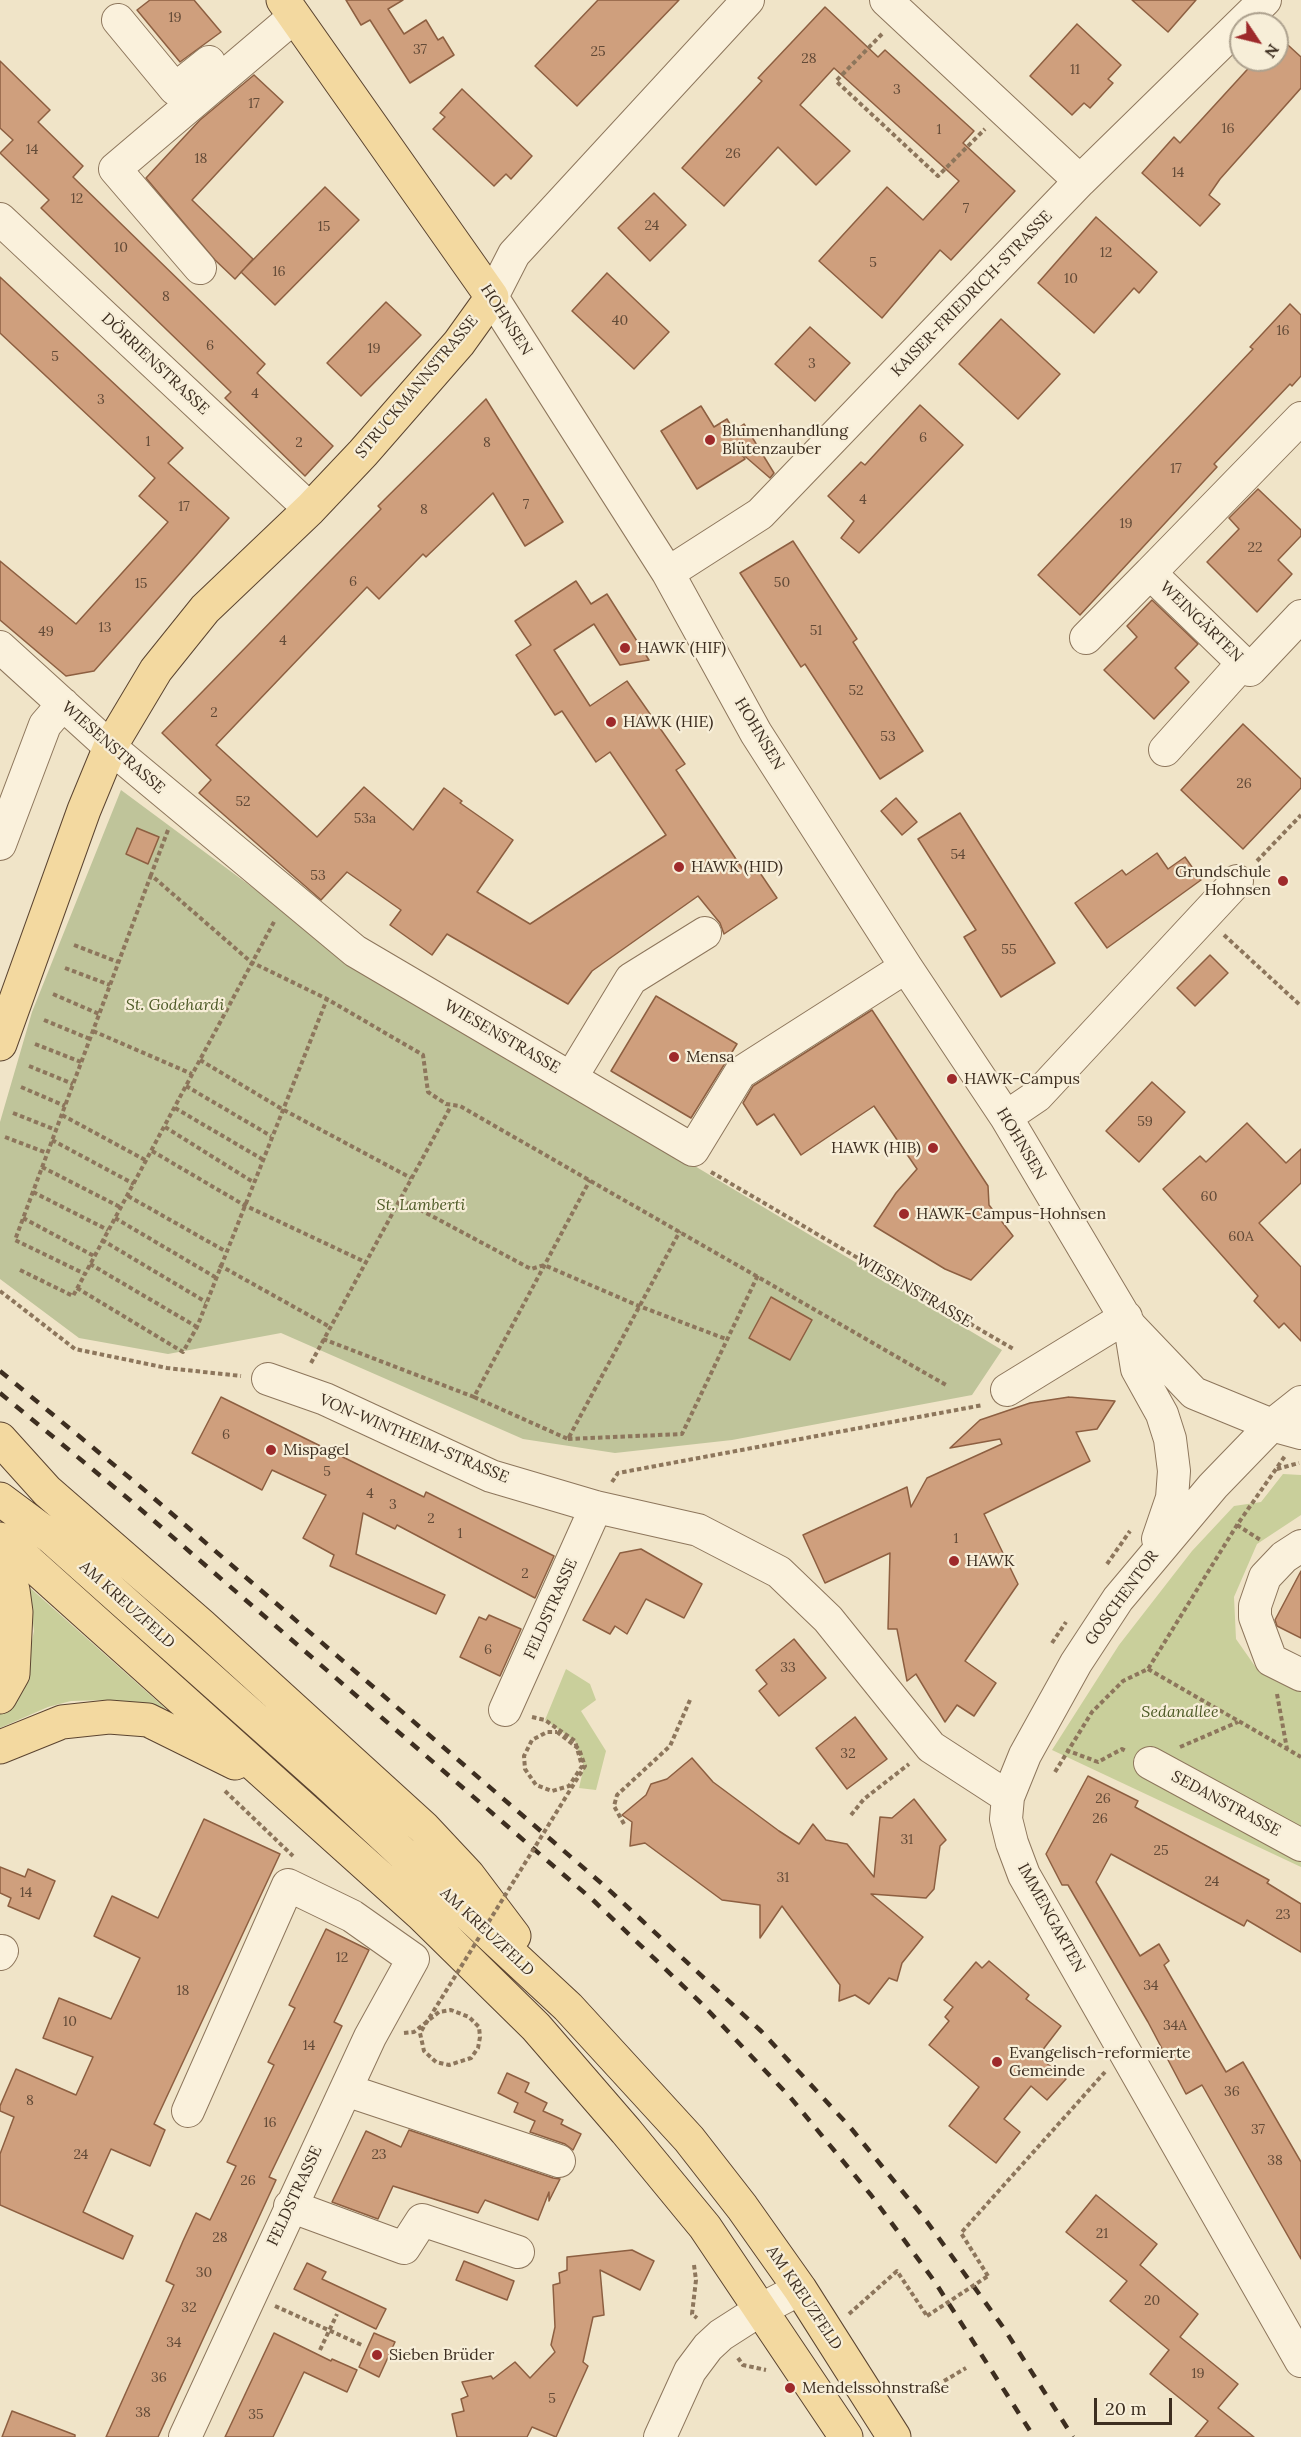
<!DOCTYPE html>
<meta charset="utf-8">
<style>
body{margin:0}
#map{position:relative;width:1301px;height:2437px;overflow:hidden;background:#f0e4c8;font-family:Lora,serif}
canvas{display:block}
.north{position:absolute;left:1229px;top:12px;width:60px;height:60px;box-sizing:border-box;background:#f7eed8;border:2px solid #ada18e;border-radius:50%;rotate:125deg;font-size:16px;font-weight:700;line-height:24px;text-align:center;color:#3d2e20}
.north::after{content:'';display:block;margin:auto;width:21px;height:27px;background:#9e2a2b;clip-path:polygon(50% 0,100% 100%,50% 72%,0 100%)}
.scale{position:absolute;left:1094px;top:2398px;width:78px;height:27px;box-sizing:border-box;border:3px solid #3d2e20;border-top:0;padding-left:8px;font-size:18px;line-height:21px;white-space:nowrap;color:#3d2e20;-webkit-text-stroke:4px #f7eed8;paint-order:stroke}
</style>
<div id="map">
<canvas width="1301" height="2437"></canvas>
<div class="north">N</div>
<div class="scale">20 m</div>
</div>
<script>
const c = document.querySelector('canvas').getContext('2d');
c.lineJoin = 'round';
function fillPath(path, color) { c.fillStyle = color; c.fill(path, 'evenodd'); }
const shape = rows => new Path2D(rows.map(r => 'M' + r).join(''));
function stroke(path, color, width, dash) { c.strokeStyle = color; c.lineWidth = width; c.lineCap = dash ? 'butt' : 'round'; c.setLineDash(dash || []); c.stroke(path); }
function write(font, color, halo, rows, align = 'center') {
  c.font = font + ' Lora,serif'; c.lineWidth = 4.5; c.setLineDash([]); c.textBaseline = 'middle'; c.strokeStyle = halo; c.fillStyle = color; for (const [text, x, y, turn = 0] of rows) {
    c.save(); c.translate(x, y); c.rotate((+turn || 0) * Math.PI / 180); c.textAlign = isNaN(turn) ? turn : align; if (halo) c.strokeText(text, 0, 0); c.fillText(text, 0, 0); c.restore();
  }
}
const green = shape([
 [1283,1474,1301,1475,1301,1515,1257,1544,1234,1597,1236,1639,1257,1669,1301,1690,1301,1867,1052,1750,1119,1645,1192,1551,1234,1506,1261,1502],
 [28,1586,166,1709,110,1700,71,1701,48,1707,0,1728,0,1714,30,1651,34,1631],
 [566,1669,590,1684,596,1700,581,1711,606,1751,596,1790,579,1788,584,1766,575,1741,545,1720]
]);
const cemetery = shape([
 [121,790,349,959,1002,1350,972,1395,732,1440,615,1453,523,1439,281,1333,168,1354,79,1338,0,1279,0,1122,32,1012]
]);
const building = shape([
 [150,0,194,0,221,32,180,62,137,10,150,0],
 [346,0,403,0,388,9,404,34,426,20,438,40,443,37,454,55,410,83,370,20,361,25,346,0],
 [598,0,679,0,577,106,535,66,598,0],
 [1132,0,1196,0,1168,32,1132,0],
 [825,7,878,57,885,50,974,131,963,143,1015,191,951,260,940,250,882,318,819,261,887,187,923,220,959,181,834,68,800,105,850,151,816,185,778,147,724,206,682,168,762,81,758,78,825,7],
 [1077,24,1121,65,1108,79,1113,83,1090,108,1084,103,1072,115,1030,76,1077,24],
 [1277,35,1301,57,1301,88,1220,179,1209,195,1220,204,1200,226,1142,173,1174,137,1180,143,1256,60,1277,60,1277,35],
 [0,61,50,110,38,122,83,166,73,177,265,364,257,373,333,446,305,476,225,398,231,392,41,208,49,200,0,153,13,140,0,128,0,61],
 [254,75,283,102,192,200,253,259,235,279,215,260,146,178,200,120,254,75],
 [462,89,532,156,511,179,506,174,494,186,433,129,445,117,440,113,462,89],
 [325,187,359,220,275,305,241,272,325,187],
 [654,193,686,225,650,261,618,228,654,193],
 [1096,217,1157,272,1139,293,1134,288,1094,333,1038,283,1096,217],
 [607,273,669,332,634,369,572,311,607,273],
 [0,277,183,448,168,463,229,518,94,671,66,676,0,620,0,561,76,624,168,522,139,496,155,478,0,333,0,277],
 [386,302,421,335,361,396,327,363,386,302],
 [1290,304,1301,315,1301,376,1292,386,1290,384,1214,464,1217,467,1080,615,1038,575,1253,349,1250,347,1290,304],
 [1001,319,1060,374,1018,419,959,364,1001,319],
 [810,327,850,363,815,401,775,364,810,327],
 [486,399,563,522,525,546,493,493,426,557,423,554,379,599,367,587,216,745,317,837,364,787,413,830,444,788,462,801,460,803,513,840,477,892,530,924,666,835,610,752,596,762,562,711,555,715,516,655,531,645,515,621,576,581,591,604,607,594,649,660,620,665,594,624,554,650,590,706,627,681,685,764,676,770,744,871,754,864,777,898,724,934,720,923,698,896,592,971,568,1004,447,934,432,955,390,925,401,910,347,872,321,900,199,793,211,780,162,733,381,509,378,506,486,399],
 [920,405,963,445,859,553,841,538,854,521,828,496,861,462,865,465,920,405],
 [701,406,714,427,727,419,734,431,744,424,774,473,770,478,740,452,745,459,697,489,661,431,701,406],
 [1258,489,1301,530,1301,536,1278,560,1292,574,1257,612,1207,562,1239,529,1229,518,1258,489],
 [793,541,857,639,853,642,923,751,880,779,805,664,801,667,740,573,793,541],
 [1152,600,1198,644,1175,668,1189,682,1154,719,1104,670,1137,637,1127,626,1152,600],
 [1243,724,1301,779,1301,788,1243,849,1181,790,1243,724],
 [896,798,917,822,902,835,881,811,896,798],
 [960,813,1055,963,1001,997,964,937,976,930,918,839,960,813],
 [137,828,159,837,148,864,126,854,137,828],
 [1157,853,1168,869,1185,857,1201,880,1107,948,1075,903,1122,870,1126,875,1157,853],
 [1210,955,1228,973,1195,1006,1177,988,1210,955],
 [656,996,737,1044,691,1118,611,1071,656,996],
 [872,1010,988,1186,989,1205,1013,1236,971,1280,945,1269,874,1226,896,1193,917,1169,874,1106,801,1155,774,1114,757,1125,743,1103,753,1086,872,1010],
 [1152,1082,1185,1112,1139,1162,1106,1131,1152,1082],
 [1247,1123,1286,1163,1301,1149,1301,1183,1259,1223,1301,1267,1301,1341,1284,1323,1279,1328,1254,1301,1258,1296,1163,1189,1200,1156,1206,1162,1247,1123],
 [771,1297,812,1320,790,1360,749,1338,771,1297],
 [221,1397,424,1497,426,1492,554,1556,535,1598,397,1525,395,1529,363,1513,356,1554,445,1595,436,1614,330,1566,334,1555,303,1538,326,1495,272,1470,262,1490,192,1453,221,1397],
 [1069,1397,1115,1401,1097,1429,1076,1432,1090,1461,984,1514,1018,1584,965,1661,996,1683,974,1716,957,1705,945,1722,916,1674,907,1681,897,1629,888,1629,890,1553,825,1583,803,1535,907,1487,911,1507,927,1478,1002,1444,1000,1439,950,1448,980,1420,1030,1403,1069,1397],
 [641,1549,702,1584,684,1618,646,1599,627,1634,615,1626,610,1634,583,1620,620,1553,641,1549],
 [1301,1571,1301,1638,1277,1626,1275,1620,1301,1571],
 [489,1615,521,1629,500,1676,460,1657,479,1617,486,1620,489,1615],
 [794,1639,826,1678,779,1716,759,1691,767,1684,756,1670,794,1639],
 [855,1717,887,1759,847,1789,816,1748,855,1717],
 [692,1758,713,1782,779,1831,799,1844,813,1824,826,1840,847,1844,874,1877,880,1817,892,1818,914,1799,946,1840,940,1846,934,1889,926,1898,871,1894,923,1937,902,1963,897,1981,889,1978,869,2004,855,1995,839,2001,840,1985,782,1906,760,1938,760,1905,722,1900,645,1843,630,1846,632,1822,622,1815,646,1795,651,1784,667,1779,692,1758],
 [1088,1776,1138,1801,1135,1807,1269,1880,1267,1883,1301,1904,1301,1952,1247,1920,1244,1926,1111,1854,1096,1882,1140,1956,1159,1944,1169,1961,1164,1965,1226,2072,1243,2062,1301,2162,1301,2259,1202,2085,1186,2094,1148,2022,1068,1885,1062,1885,1046,1854,1088,1776],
 [204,1819,280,1854,154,2124,165,2130,150,2166,111,2149,83,2212,133,2236,123,2259,0,2205,0,2154,14,2117,0,2111,0,2106,16,2069,76,2095,93,2057,43,2038,59,1998,111,2019,140,1958,94,1936,112,1896,158,1918,204,1819],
 [0,1867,25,1877,28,1869,55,1881,39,1919,8,1906,11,1898,0,1893,0,1867],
 [326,1929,369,1950,334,2022,342,2026,269,2177,276,2180,158,2437,106,2437,174,2285,166,2281,183,2241,196,2213,210,2220,236,2166,227,2162,274,2065,268,2062,295,2008,289,2005,326,1929],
 [989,1961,1029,1995,1026,1999,1061,2026,1038,2056,1066,2079,1047,2100,1031,2086,1004,2119,1020,2132,996,2163,949,2126,979,2087,929,2045,949,2021,945,2017,953,2007,944,2000,976,1962,982,1968,989,1961],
 [507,2073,529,2083,525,2092,547,2103,543,2111,563,2120,561,2124,581,2134,573,2150,565,2144,530,2132,535,2121,514,2112,518,2103,498,2093,507,2073],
 [409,2130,553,2178,560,2179,549,2201,549,2192,538,2220,485,2200,478,2213,393,2186,378,2219,332,2202,366,2131,401,2147,409,2130],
 [1096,2195,1157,2244,1140,2265,1198,2314,1180,2337,1238,2384,1218,2408,1254,2437,1195,2437,1208,2421,1150,2374,1169,2350,1110,2301,1127,2281,1066,2232,1096,2195],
 [632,2250,654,2261,640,2290,600,2270,604,2315,593,2317,583,2362,588,2366,556,2437,532,2427,527,2437,457,2437,452,2414,464,2411,461,2399,468,2396,462,2382,491,2376,493,2379,515,2362,530,2378,555,2352,551,2345,555,2327,553,2285,560,2283,559,2273,567,2270,567,2257,632,2250],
 [464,2261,514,2281,507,2300,456,2280,464,2261],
 [307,2263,326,2272,322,2279,386,2309,376,2329,294,2289,307,2263],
 [274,2333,331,2361,332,2359,357,2370,347,2392,304,2372,273,2437,225,2437,274,2333],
 [374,2333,395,2342,379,2377,359,2367,374,2333],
 [12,2411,75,2435,75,2437,2,2437,12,2411]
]);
const path = shape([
 [882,34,836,81,938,176,985,129],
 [168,830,151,875,251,962,327,999,423,1055,428,1092,446,1104,460,1106,946,1385],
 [1257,861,1301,815],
 [151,875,15,1240,85,1274,275,920],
 [1224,935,1301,1006],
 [74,945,118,962],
 [65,968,110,985],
 [53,994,99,1014],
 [44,1020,90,1039],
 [93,1031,192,1074],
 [35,1044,81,1062],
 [200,1060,282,1109,411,1178],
 [29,1066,73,1084],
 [186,1086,271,1136],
 [21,1087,65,1106],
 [175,1108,262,1159],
 [13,1113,56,1130],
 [62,1115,147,1161],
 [165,1127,253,1182],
 [5,1137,47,1153],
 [52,1140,134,1184],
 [152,1151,244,1205,365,1262],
 [42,1167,122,1208],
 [711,1172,1015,1350],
 [33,1192,108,1230],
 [128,1196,225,1251],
 [400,1199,531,1269,544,1265,639,1306,726,1339],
 [23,1218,94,1256],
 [115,1218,215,1277],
 [102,1240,206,1302],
 [90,1264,197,1327],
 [219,1265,330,1327],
 [20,1270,73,1296,85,1274],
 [77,1288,183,1352,197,1327,327,999],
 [0,1291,75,1349,167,1368,241,1376],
 [323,1339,474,1397,590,1180],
 [311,1363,451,1106],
 [474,1397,568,1439,680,1231],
 [568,1439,682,1434,758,1275],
 [1277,1469,1299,1463],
 [612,1482,618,1473,983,1405],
 [1237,1525,1262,1541],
 [1107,1564,1130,1531],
 [1052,1643,1066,1622],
 [1148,1669,1301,1757],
 [1277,1694,1287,1749],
 [532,1717,545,1720,575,1741,582,1766,569,1786,552,1791,536,1785,525,1769,524,1756,532,1740,547,1732,557,1732],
 [1180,1747,1238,1722],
 [1066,1750,1098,1762,1122,1749,1126,1751],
 [1055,1772,1092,1712,1123,1681,1148,1669,1237,1525,1285,1456],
 [225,1791,293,1856],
 [851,1815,864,1799,909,1764],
 [624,1824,614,1806,617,1795,670,1746,690,1700],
 [404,2033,414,2032,439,2012,451,2010,469,2017,479,2027,480,2037,478,2048,471,2058,449,2065,436,2062],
 [694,2265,696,2280,692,2314,697,2318],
 [988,2276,961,2233,1105,2072],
 [275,2306,364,2346],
 [849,2314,897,2271,927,2316],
 [320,2350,337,2314],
 [738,2358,743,2365,766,2370],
 [944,2381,966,2368]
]);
const minor = shape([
 [748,0,514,254,492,297,668,573,756,733,906,967,1006,1117,1130,1326,1194,1393,1272,1425,1301,1433],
 [886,0,1080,181],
 [118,20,175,89,209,62],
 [0,219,310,509],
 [200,268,115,169,294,17],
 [1301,418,1150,573,1250,670,1301,616],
 [668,573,760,514,1080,181,1265,0],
 [1086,638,1150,573],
 [0,647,110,747,355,951,693,1150,740,1073,906,967],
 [1165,750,1243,663],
 [0,844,45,725,63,704],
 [571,1078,631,979,705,933],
 [1006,1117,1037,1096,1237,881],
 [1130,1326,1137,1369,1162,1414,1170,1439,1174,1471,1172,1498,1158,1539],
 [268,1379,325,1399,491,1476,596,1507,698,1530,779,1572,828,1619,931,1747,1008,1797],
 [1007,1390,1126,1317],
 [1301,1402,1272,1425,1213,1486,1118,1599,1076,1663,1025,1755,1008,1797,1006,1819,1012,1843,1024,1875,1301,2361],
 [1301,1546,1284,1557,1265,1577,1255,1606,1255,1617,1271,1660,1301,1675],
 [505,1710,596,1507],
 [1150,1763,1301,1845],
 [0,1954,2,1951],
 [346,2090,559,2161],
 [290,2206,404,2248,422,2220,518,2252],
 [185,2437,370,2037,413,1959,352,1916,288,1885,188,2111],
 [660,2437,690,2371,708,2347,721,2335,760,2310,800,2289]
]);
const major = shape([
 [0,1044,84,810,110,747,156,670,205,609,310,509,363,453,459,343,492,297,283,0],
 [0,1439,47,1491,201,1625,424,1828,468,1875,514,1936],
 [0,1499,51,1537,327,1783,568,2007,689,2139,742,2207,800,2289,894,2437],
 [0,1539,29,1562,422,1915,536,2027,626,2131,705,2227,846,2437],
 [0,1564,13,1590,16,1612,13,1674,0,1697],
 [0,1747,62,1722,109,1717,148,1720,235,1763]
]);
const rail = shape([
 [0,1371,142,1488,607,1888,761,2031,850,2127,925,2219,1003,2327,1073,2437],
 [0,1393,131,1501,594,1901,702,2004,790,2097,871,2195,935,2282,1034,2437]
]);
const pathBridge = shape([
 [436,2062,424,2051,420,2033,585,1766,579,1749,557,1732],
 [927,2316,988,2276]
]);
const markers = [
 [710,440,6,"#9e2a2b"],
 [625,648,6,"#9e2a2b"],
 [611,722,6,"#9e2a2b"],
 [679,867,6,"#9e2a2b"],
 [1283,881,6,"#9e2a2b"],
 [674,1057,6,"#9e2a2b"],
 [952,1079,6,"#9e2a2b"],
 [933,1148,6,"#9e2a2b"],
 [904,1214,6,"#9e2a2b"],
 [271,1450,6,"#9e2a2b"],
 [954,1561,6,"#9e2a2b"],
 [997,2062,6,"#9e2a2b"],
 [377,2355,6,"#9e2a2b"],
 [790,2388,6,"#9e2a2b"]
];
const numberNames = [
 ["19",175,18],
 ["37",420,50],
 ["25",598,52],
 ["28",809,59],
 ["11",1075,70],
 ["3",897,90],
 ["17",254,104],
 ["16",1228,129],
 ["1",939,130],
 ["14",32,150],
 ["26",733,154],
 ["18",201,159],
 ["14",1178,173],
 ["12",77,199],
 ["7",966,209],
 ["24",652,226],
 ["15",324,227],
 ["10",121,248],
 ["12",1106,253],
 ["5",873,263],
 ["16",279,272],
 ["10",1071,279],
 ["8",166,297],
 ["40",620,321],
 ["16",1283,331],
 ["6",210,346],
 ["19",374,349],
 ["5",55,357],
 ["3",812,364],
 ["4",255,394],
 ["3",101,400],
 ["6",923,438],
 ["1",148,442],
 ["2",299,443],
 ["8",487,443],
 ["17",1176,469],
 ["4",863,500],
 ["7",526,505],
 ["17",184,507],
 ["8",424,510],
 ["19",1126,524],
 ["22",1255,548],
 ["6",353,582],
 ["50",782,583],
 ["15",141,584],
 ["13",105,628],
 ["51",816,631],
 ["49",46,632],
 ["4",283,641],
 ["52",856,691],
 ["2",214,713],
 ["53",888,737],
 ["26",1244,784],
 ["52",243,802],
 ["53a",365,819],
 ["54",958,855],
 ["53",318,876],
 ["55",1009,950],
 ["59",1145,1122],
 ["60",1209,1197],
 ["60A",1241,1237],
 ["6",226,1435],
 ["5",327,1472],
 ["4",370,1494],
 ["3",393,1505],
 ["2",431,1519],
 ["1",460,1534],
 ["1",956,1539],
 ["2",525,1574],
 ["6",488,1650],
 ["33",788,1668],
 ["32",848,1754],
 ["26",1103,1799],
 ["26",1100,1819],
 ["31",907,1840],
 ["25",1161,1851],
 ["31",783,1878],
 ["24",1212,1882],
 ["14",26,1893],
 ["23",1283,1915],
 ["12",342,1958],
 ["34",1151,1986],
 ["18",183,1991],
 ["10",70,2022],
 ["34A",1175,2026],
 ["14",309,2046],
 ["36",1232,2092],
 ["8",30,2101],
 ["16",270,2123],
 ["37",1258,2130],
 ["24",81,2155],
 ["23",379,2155],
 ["38",1275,2161],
 ["26",248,2181],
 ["21",1102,2234],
 ["28",220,2238],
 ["30",204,2273],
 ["20",1152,2301],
 ["32",189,2308],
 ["34",174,2343],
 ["19",1198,2374],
 ["36",159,2378],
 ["5",552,2399],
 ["38",143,2413],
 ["35",256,2415]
];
const streetNames = [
 ["KAISER-FRIEDRICH-STRASSE",972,294,-46],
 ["HOHNSEN",506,320,57],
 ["DÖRRIENSTRASSE",155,364,43],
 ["STRUCKMANNSTRASSE",417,387,-50],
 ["WEINGÄRTEN",1201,622,44],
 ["HOHNSEN",759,734,59],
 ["WIESENSTRASSE",113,748,41],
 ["WIESENSTRASSE",502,1037,30],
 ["HOHNSEN",1021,1144,59],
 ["WIESENSTRASSE",914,1291,30],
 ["VON-WINTHEIM-STRASSE",414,1439,23],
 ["GOSCHENTOR",1122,1598,-54],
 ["AM KREUZFELD",127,1605,42],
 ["FELDSTRASSE",551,1609,-66],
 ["SEDANSTRASSE",1226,1804,28],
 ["IMMENGARTEN",1051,1918,61],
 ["AM KREUZFELD",487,1932,43],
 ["FELDSTRASSE",295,2196,-65],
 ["AM KREUZFELD",804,2298,56]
];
const poiNames = [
 ["Blumenhandlung",722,431],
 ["Blütenzauber",722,449],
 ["HAWK (HIF)",637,648],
 ["HAWK (HIE)",623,722],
 ["HAWK (HID)",691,867],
 ["Grundschule",1271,872,"right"],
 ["Hohnsen",1271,890,"right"],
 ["Mensa",686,1057],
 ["HAWK-Campus",964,1079],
 ["HAWK (HIB)",921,1148,"right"],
 ["HAWK-Campus-Hohnsen",916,1214],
 ["Mispagel",283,1450],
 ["HAWK",966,1561],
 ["Evangelisch-reformierte",1009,2053],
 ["Gemeinde",1009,2071],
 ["Sieben Brüder",389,2355],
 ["Mendelssohnstraße",802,2388]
];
const parkNames = [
 ["St. Godehardi",175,1005],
 ["St. Lamberti",421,1205],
 ["Sedanallee",1180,1712]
];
fillPath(green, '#c9cf9b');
fillPath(cemetery, '#bfc49a');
fillPath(building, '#cf9f7d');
stroke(building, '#8d5f41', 1.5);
stroke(minor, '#8d765c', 34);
stroke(major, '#5b4430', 35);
stroke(path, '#8d765c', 4, [4.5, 3]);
stroke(minor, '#faf1dc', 32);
stroke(major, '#f3d9a0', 33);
stroke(rail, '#3d2e20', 4.5, [10, 10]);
stroke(pathBridge, '#8d765c', 4, [4.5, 3]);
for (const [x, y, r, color] of markers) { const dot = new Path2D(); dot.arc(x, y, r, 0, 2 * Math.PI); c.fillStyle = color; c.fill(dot); stroke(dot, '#f7eed8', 2); }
write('14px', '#624a37', null, numberNames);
write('16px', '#3d2e20', '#f7eed8', streetNames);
write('16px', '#3d2e20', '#f7eed8', poiNames, 'left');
write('italic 16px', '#4d5a26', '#f7eed8', parkNames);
</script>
